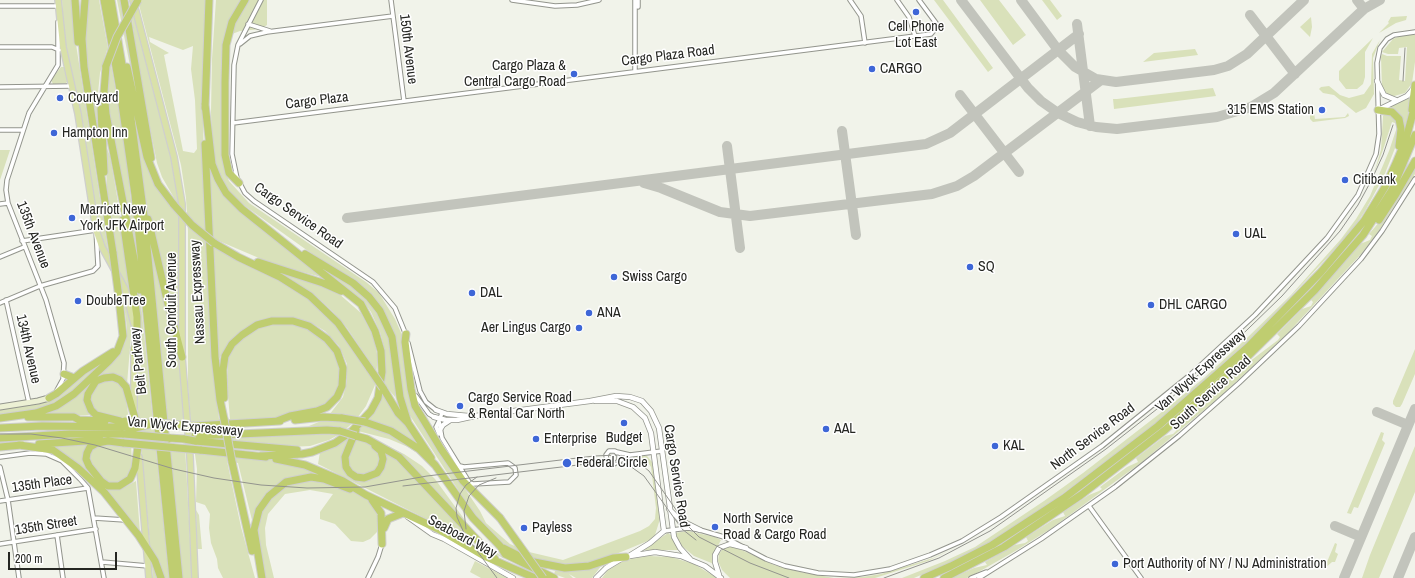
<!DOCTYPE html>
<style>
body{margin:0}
#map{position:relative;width:1415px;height:578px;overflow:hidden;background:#f1f3ea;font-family:"Archivo Narrow",sans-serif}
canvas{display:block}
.scale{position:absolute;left:8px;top:552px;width:109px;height:18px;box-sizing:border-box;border:2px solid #252622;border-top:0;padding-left:5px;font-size:12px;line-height:14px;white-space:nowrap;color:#252622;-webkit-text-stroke:3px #fff;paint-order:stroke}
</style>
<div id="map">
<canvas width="1415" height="578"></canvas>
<div class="scale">200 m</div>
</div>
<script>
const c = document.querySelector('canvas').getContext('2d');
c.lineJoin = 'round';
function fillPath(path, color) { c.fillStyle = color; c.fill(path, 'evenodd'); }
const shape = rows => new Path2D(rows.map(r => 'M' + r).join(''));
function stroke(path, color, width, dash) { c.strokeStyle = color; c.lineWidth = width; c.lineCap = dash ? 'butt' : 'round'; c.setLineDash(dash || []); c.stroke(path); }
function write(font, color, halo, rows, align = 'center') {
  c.font = font + ' "Archivo Narrow",sans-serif'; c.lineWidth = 3; c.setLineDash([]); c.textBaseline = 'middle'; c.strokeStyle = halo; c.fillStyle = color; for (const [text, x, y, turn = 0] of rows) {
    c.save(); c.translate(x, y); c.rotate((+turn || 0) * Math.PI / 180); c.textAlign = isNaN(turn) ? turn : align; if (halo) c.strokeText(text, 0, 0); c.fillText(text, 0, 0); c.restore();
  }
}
const green = shape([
 [62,0,71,0,75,38,109,256,97,223,83,122,64,38],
 [86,0,99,0,123,129,140,278,108,111,106,91,110,65,107,50,100,73,98,93,100,148,84,57],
 [117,0,122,0,136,86,134,86],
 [129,0,130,0,134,15,172,162,179,203,181,250,179,349,185,425,167,423,148,224,133,110,153,179,171,208,177,203,162,177,157,163,142,89],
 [142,0,207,0,203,108,204,184,212,357,219,419,230,419,227,384,228,360,231,350,246,334,263,326,278,323,295,323,308,328,335,349,341,366,341,383,327,409,317,417,232,429,197,428,191,426,188,387,188,231,186,198,181,165,139,5],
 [149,37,183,50,193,46,191,69,195,100,197,149,194,153,183,151,164,55,169,53,150,42],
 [216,0,267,0,267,25,261,29,240,31,232,34,223,55,222,155,224,168,229,181,249,203,366,282,379,293,395,319,402,335,412,399,428,420,461,483,480,511,486,523,510,544,529,552,563,560,640,531,649,526,655,519,656,508,651,467,647,461,641,458,624,460,642,456,647,456,652,462,660,519,655,535,650,540,604,559,572,567,535,561,507,547,481,525,405,408,392,330,386,315,378,303,363,287,351,278,315,256,245,206,232,195,222,181,215,164,212,148,211,112,212,59],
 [934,0,943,0,993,68,988,72],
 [980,0,999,0,1026,35,1013,45],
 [1042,0,1050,0,1062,16,1057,20],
 [1407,16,1406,20,1396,23,1379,33,1389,23,1388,22,1391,17],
 [1311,17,1312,27,1310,37,1300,27],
 [1403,35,1415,35,1415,62,1412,83,1405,93,1394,96,1387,94,1382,88,1381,57,1382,54,1387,56,1401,56,1399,80,1405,81,1407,47,1399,48,1398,54,1388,54,1382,52,1393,39],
 [1373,38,1365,52,1365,77,1363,84,1357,89,1346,89,1339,80,1339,71],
 [1380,40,1373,58,1374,94,1366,108,1356,113,1334,95,1323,93,1319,89,1321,87,1329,86,1340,95,1349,98,1364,94,1371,84,1372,54],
 [1195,49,1198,55,1143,62,1154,53],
 [61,67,65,67,68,81,66,83,53,84,51,80],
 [1213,88,1216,96,1114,109,1113,99,1117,99,1117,101,1117,99],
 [1410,98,1408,117,1404,129,1402,117,1397,111,1386,107],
 [1386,112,1399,120,1399,138,1384,176,1365,211,1351,232,1250,340,1169,413,1053,501,991,542,954,561,914,578,902,578,945,561,975,547,1044,501,1083,473,1167,408,1204,378,1247,338,1291,295,1341,239,1356,219,1370,196,1389,151,1398,124,1392,122,1383,150,1374,173,1381,150,1383,116],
 [1310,113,1314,113,1315,119,1345,117,1348,113,1349,116,1345,118,1313,122,1310,119],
 [105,144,110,156,119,208,131,301,127,287,120,274,107,188],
 [0,150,10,150,0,180],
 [209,162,227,198,322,276,321,277,273,264,219,241,215,246,299,291,329,316,376,371,347,328,333,312,315,295,277,272,277,271,322,284,338,293,361,313,374,338,377,354,377,366,375,385,366,406,355,421,340,434,329,440,310,446,289,447,221,440,222,439,304,433,328,434,334,428,309,426,326,419,343,397,347,381,347,364,339,346,325,331,315,325,286,317,268,319,253,324,238,334,227,346,219,359],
 [1415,165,1415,174,1378,232,1362,253,1286,335,1222,395,1142,462,1052,528,1017,550,975,574,967,578,952,578,974,568,987,565,985,562,1015,545,1025,543,1028,541,1026,537,1053,520,1065,516,1063,512,1089,495,1099,491,1102,489,1100,487,1127,467,1138,462,1136,458,1165,436,1173,434,1176,431,1174,427,1199,407,1211,401,1209,398,1236,374,1244,371,1247,368,1245,365,1278,340,1280,337,1277,334,1302,309,1311,306,1313,302,1311,300,1360,244,1370,240,1372,236,1369,234,1381,220],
 [131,248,141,303,169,578,153,578,137,403,136,371,139,323],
 [321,266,350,283,376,309,391,340,396,389,395,397,385,385,427,460,408,447,389,439,358,431,352,437,386,445,404,454,422,466,435,479,467,523,484,542,505,559,318,464,320,452,340,443,377,403,385,372,385,351,380,332,371,312,363,301],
 [125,296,132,323,127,384,114,374,107,374,96,377,90,382,83,397,89,415,47,417,47,415,65,404,117,355,125,343,127,328,123,297],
 [1415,349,1415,374,1402,404,1400,407,1396,407,1393,404,1393,401],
 [95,366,96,367,93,373,63,399,47,408,0,417,0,409,40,404,51,399],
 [112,378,124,386,129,420,97,413,90,400,95,385],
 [1381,432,1384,433,1382,440,1385,443,1358,508,1354,507,1351,514,1347,513],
 [131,441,132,466,129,475,121,485,105,482,90,463,89,454,92,450,105,444],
 [91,442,84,451,84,462,99,484,108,490,121,489,136,481,140,533,77,462,76,463,52,447,59,444],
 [170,445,185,446,192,578,182,578],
 [1415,446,1415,492,1379,578,1362,578,1370,555],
 [194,447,261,456,308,470,322,476,278,485,268,492,252,520,238,463,227,461,241,527,255,578,223,578,218,568,217,559,211,543,209,528,210,514,205,505,196,502,197,469],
 [299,479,328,482,358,493,374,504,378,509,380,523,377,532,370,539,363,542,351,541,335,524,320,519,320,512,333,494,310,490,285,494,268,514,265,528,266,545,274,578,266,578,256,537,264,503,289,483],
 [196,510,199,515,202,549,197,549],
 [688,531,715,537,721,540,714,553,714,564,694,556,682,546,675,533],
 [668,533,672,536,679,550,643,550],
 [1335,543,1337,544,1335,552,1338,554,1335,562,1332,562,1324,569],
 [731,545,774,565,800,572,834,578,862,577,881,574,933,558,957,547,928,561,875,578,730,578,722,570,718,561,719,554,724,547],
 [649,556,671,557,694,564,717,578,602,578,608,570,625,560],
 [475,561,507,578,481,578,470,572],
 [601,566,592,578,576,578,569,574,573,578,565,578,554,574,555,571,582,571]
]);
const taxiway = shape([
 [961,0,1028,88,1041,101,1058,113,1077,122,1096,127,1117,129,1217,117,1251,107,1274,93,1364,9,1380,0],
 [1021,0,1058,50,1075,67,1096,79,1116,82,1214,70,1228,66,1247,54,1304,0],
 [1357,0,1364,9],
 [1250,15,1295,74],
 [1077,24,1090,126],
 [960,95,1019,172],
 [842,131,856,235],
 [727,146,740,248],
 [644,183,661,188,720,212,750,216,932,194,957,186,974,176,1101,80],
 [347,218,926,144,950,133,1079,34],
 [1377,412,1408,425],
 [1335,526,1361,537],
 [1344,578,1415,409],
 [1398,578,1415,537]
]);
const minor = shape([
 [261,0,238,45,234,65,232,154,237,178,245,193,254,201,373,282,395,308,406,335],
 [391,0,404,101],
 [512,0,555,6,577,5,599,0],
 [635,0,635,71],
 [850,0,861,16,865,43],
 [897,0,909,17,915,36],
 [0,6,58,6],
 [638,7,638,0],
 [248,24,270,31],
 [240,44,250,36,267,32,393,16],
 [0,47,52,47,59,50],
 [0,87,72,86],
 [233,123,931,34,936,28,936,23,919,0],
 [0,130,23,130],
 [0,204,8,203],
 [0,257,24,247],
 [6,300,29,403],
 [0,303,40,286,93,271,98,266,96,230,22,241],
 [408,343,420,391,426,402,436,410],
 [57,390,63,379,64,363,46,300,8,203,6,190,7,180,29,113,58,65,58,22],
 [416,396,429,414,434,417],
 [442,413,439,421,442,438,469,482,473,484,509,482,516,475,515,468,508,463,464,467,460,466],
 [439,434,436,427,439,421],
 [617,452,630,455,662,451],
 [0,457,30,453,46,454,62,461,80,479,88,488,104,578],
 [619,461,619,455,615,451,609,451,606,455,607,462,612,465,630,455],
 [0,467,8,500,19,578],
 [0,501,88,488],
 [1089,506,1141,578],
 [94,518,125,520],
 [664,531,688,528,700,530,724,537,766,559,785,566,818,573,854,575,890,569,930,555,962,541,1001,517,1102,446,1190,375,1255,315,1327,238,1358,195,1376,154,1379,134,1377,63,1380,48,1387,39,1394,35,1415,32],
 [57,535,63,578],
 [0,544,96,529],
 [102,562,148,566],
 [368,578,378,557,382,544],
 [971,578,986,572],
 [979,578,1041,539,1115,487,1179,436,1239,383,1299,326,1361,259,1382,231,1415,179]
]);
const tertiary = shape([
 [1377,81,1384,95,1396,100],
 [1378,110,1407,96,1414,88],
 [595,401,617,401,633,407,645,418,651,433,664,531,650,543,629,556],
 [436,410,447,414,469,416],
 [434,417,446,420,457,420,475,416,590,401,616,396,630,397,642,401,651,411,659,428,674,537,680,548,690,559],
 [439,431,443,425,449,421],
 [669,509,680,520,700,530],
 [408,517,432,534,444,539,513,578],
 [630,556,655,552,681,556,705,566,721,578],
 [719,575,715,562,715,555,719,548,730,544,746,548],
 [596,578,606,568,621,559]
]);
const secondary = shape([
 [0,407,38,401,49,398]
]);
const primary = shape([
 [58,0,63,47,78,114,96,230,102,247,125,289,134,324],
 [133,0,174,157,182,204,182,357,190,457,195,578],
 [134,349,134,408],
 [139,457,149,578]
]);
const motorway = shape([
 [75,0,78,42],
 [85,0,82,39,84,67,113,253],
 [104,0,120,90,135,195,173,578],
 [111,0,130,111,144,216,179,578],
 [124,0,151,158],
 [106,66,104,92,106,114,140,290],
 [127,67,147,157,158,184,174,205],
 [205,104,212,164,218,179,226,193,242,209,361,304,375,331,381,351,382,372,378,398,371,411,352,431,335,443,312,452,302,454,261,456],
 [205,108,209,0],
 [101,109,104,172],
 [1378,110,1392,112,1399,119,1401,129,1399,146],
 [1412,110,1415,85],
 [205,144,215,357,220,400,224,419],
 [239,183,229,173,225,155,225,82,226,45,232,22,245,0],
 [148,219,167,300,182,357],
 [123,220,137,317,137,336,134,353],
 [1379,220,1396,194,1415,161],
 [214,243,238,257,280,277,310,296,338,323,370,369],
 [305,254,353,283,369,297,380,311,392,337,400,397,408,423],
 [258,262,323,283,341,291],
 [406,334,405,342,411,389,415,406,441,449,463,481,500,518],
 [64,374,74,378],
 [383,388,398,413,408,423,431,458],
 [49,398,56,394,83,371,113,352],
 [224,398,223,370,225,356,232,344,242,335,257,325,272,321,293,321,309,326,327,339,337,351,343,368,342,386,337,397,327,407,317,411,290,416,277,421],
 [28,417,74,417,79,420,105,421],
 [0,418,36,413,56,406,74,394,109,361,117,352,123,336,119,298],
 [295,420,323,417,342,418],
 [120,421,96,415,91,410,87,400,88,394,96,381,104,378,113,377,120,380,126,387,135,418],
 [365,422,391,431,419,449,435,465,473,518,500,546,505,554,554,578],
 [170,424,183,425],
 [194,426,280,421],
 [0,428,42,426,124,427],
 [356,430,345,457,346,467,350,473,356,477,364,478,377,473,381,467,383,459,381,451,375,446],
 [195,436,327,430,340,431],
 [356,436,367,439,399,457,495,559],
 [0,438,70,434,124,434],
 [169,438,184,439],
 [195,441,297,450],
 [124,443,108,441,97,443,90,447,87,453,86,459,89,466,101,481,108,486,119,486,130,479,135,468,138,446],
 [39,444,100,440],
 [19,445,53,450,78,468,104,492,139,536,155,561,161,578],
 [0,447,22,445],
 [200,450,266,457],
 [276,459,305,465,343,481,366,495,438,529,484,556,535,578],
 [232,462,252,551],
 [372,500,381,513,382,544],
 [384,528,388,519,403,513],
 [503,548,529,561,565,568,589,566,613,558,626,557],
 [262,578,254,530,259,510,269,496,286,482,311,477,324,479,350,489],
 [924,578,951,566,992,545,1064,498,1158,426,1248,347,1321,272,1364,221,1385,187,1396,163,1406,139,1415,105],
 [944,578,1004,547,1081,495,1165,430,1244,360,1315,290,1363,235,1392,190,1415,135]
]);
const tram = shape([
 [1403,81,1405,48],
 [0,434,31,434,62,438,95,445,174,469,214,478,261,485,307,488,365,487,427,476,594,456,618,455,639,463,649,471,686,524,699,537,750,563,789,578],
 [477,477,466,485,460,494,456,508,457,517,464,533,497,578],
 [403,486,603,462,616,462,630,466,644,476,682,529,696,540],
 [466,529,464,511,469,496,479,485,496,478],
 [884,578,939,558,990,531,1106,449,1171,398,1216,360,1282,296,1340,231,1358,205,1371,181,1383,155,1393,125]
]);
const motorwayBridge = shape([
 [106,66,117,37,138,0],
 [174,205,192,225,214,243],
 [113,253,119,298],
 [370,369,383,388],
 [342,418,365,422],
 [224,419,232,462],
 [125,421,148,423],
 [183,425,194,426],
 [124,427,135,428,156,423,170,424],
 [340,431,356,436],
 [124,434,169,438],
 [184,439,195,441],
 [124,443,200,450],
 [500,518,543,578]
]);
const markers = [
 [916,12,4,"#3e66d7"],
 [872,69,4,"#3e66d7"],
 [574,74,4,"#3e66d7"],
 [60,98,4,"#3e66d7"],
 [1322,110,4,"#3e66d7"],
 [54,133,4,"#3e66d7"],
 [1345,180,4,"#3e66d7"],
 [72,218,4,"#3e66d7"],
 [1236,234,4,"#3e66d7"],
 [970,267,4,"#3e66d7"],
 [614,277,4,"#3e66d7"],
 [472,293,4,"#3e66d7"],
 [78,301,4,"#3e66d7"],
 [1151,305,4,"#3e66d7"],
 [589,313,4,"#3e66d7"],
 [579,328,4,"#3e66d7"],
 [460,406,4,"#3e66d7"],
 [624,423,4,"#3e66d7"],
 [826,429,4,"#3e66d7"],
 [536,439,4,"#3e66d7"],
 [995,446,4,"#3e66d7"],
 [567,463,5,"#3e66d7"],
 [715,527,4,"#3e66d7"],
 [524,528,4,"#3e66d7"],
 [1115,564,4,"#3e66d7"]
];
const poiNames = [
 ["Cell Phone",916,27,"center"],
 ["Lot East",916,43,"center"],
 ["Cargo Plaza &",566,66,"right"],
 ["Central Cargo Road",566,82,"right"],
 ["CARGO",880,69],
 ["Courtyard",68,98],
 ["315 EMS Station",1314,110,"right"],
 ["Hampton Inn",62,133],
 ["Citibank",1353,180],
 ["Marriott New",80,210],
 ["York JFK Airport",80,226],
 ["UAL",1244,234],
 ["SQ",978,267],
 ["Swiss Cargo",622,277],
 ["DAL",480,293],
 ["DoubleTree",86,301],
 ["DHL CARGO",1159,305],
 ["ANA",597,313],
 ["Aer Lingus Cargo",571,328,"right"],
 ["Cargo Service Road",468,398],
 ["& Rental Car North",468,414],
 ["AAL",834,429],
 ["Budget",624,438,"center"],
 ["Enterprise",544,439],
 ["KAL",1003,446],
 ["Federal Circle",576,463],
 ["North Service",723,519],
 ["Road & Cargo Road",723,535],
 ["Payless",532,528],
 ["Port Authority of NY / NJ Administration",1123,564]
];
const streetNames = [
 ["150th Avenue",408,49,83],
 ["Cargo Plaza Road",668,56,-7],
 ["Cargo Plaza",317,101,-7],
 ["Cargo Service Road",298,216,35],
 ["135th Avenue",33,235,69],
 ["Nassau Expressway",198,292,-93],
 ["South Conduit Avenue",172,310,-90],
 ["134th Avenue",28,349,77],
 ["Belt Parkway",139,361,-96],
 ["Van Wyck Expressway",1201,371,-42],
 ["South Service Road",1211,393,-42],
 ["Van Wyck Expressway",185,427,5],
 ["North Service Road",1093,437,-37],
 ["Cargo Service Road",676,476,81],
 ["135th Place",42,484,-8],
 ["135th Street",46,526,-9],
 ["Seaboard Way",462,537,28]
];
fillPath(green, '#d9e1ba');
stroke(taxiway, '#c2c4bc', 10);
stroke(minor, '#93958d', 5.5);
stroke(tertiary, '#93958d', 6);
stroke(secondary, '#93958d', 7);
stroke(primary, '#cfcfce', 8);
stroke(motorway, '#cfcfce', 9);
stroke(minor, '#fff', 3.5);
stroke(tertiary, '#fff', 4.5);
stroke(secondary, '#ecf0d4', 5);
stroke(primary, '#d9e1a9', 5.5);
stroke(motorway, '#bfcd70', 7);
stroke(tram, '#93948e', 1);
stroke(motorwayBridge, '#cfcfce', 9, []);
stroke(motorwayBridge, '#bfcd70', 7);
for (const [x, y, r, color] of markers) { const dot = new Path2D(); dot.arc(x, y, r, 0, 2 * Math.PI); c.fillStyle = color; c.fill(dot); stroke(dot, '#fff', 1.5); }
write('14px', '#252622', '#fff', poiNames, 'left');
write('14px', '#252622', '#fff', streetNames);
</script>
